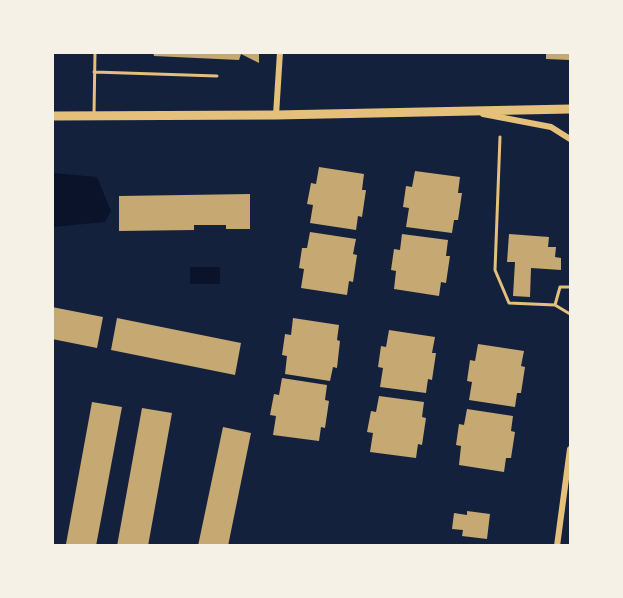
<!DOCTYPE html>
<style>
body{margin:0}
#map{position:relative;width:623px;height:598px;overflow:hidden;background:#14213d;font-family:"Archivo Narrow",sans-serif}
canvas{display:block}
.frame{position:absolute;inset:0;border:54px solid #f6f1e7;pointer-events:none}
</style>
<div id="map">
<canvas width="623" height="598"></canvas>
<div class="frame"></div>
</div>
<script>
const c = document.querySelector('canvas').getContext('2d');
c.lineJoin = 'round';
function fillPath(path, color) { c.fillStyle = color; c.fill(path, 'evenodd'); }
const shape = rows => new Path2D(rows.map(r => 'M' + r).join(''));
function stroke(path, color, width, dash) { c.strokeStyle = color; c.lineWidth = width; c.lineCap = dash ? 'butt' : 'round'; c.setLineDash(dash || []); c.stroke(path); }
const water = shape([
 [53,173,97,177,111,211,105,222,53,227],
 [190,267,220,267,220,284,190,284]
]);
const building = shape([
 [153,52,259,52,259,63,241,54,239,60,154,56],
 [546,52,570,52,570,60,546,59],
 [319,167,364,174,362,190,366,190,362,217,358,216,356,230,310,223,313,205,307,204,311,183,316,184],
 [415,171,460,177,458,193,462,193,458,220,454,220,452,233,406,227,409,208,403,207,406,186,412,187],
 [250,194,250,229,226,229,226,225,194,225,194,230,119,231,119,196],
 [310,232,356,239,353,254,357,255,353,282,349,281,347,295,301,288,304,269,299,268,302,248,307,248],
 [402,234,448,240,446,256,450,256,446,283,441,282,439,296,394,289,396,271,391,270,394,249,400,250],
 [509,234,549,237,548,247,556,247,555,257,561,258,561,270,531,268,530,297,513,296,515,262,507,262],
 [52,307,103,317,97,348,52,339],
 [117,318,241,343,235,375,111,350],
 [293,318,339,325,337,340,340,341,337,368,333,367,330,381,285,374,287,356,282,355,285,334,291,335],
 [389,330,435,337,432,353,436,353,432,380,428,379,426,393,380,387,383,368,378,367,381,346,386,347],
 [478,344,524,351,521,366,525,367,521,393,517,393,515,407,469,400,472,382,467,381,470,360,475,361],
 [282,378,327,385,325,400,329,401,325,428,321,427,319,441,273,435,276,416,270,415,274,394,279,395],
 [379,396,424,402,422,417,426,418,422,445,418,444,416,458,370,452,373,433,367,432,371,411,376,412],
 [92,402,122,407,96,546,73,546,66,544],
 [142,408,172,413,148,546,117,546],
 [467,409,513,416,511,431,515,432,511,458,506,458,504,472,459,465,461,446,456,445,459,424,464,425],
 [223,427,251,433,228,546,198,546],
 [467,511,490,514,487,539,462,536,463,530,452,529,454,513,467,515]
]);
const service = shape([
 [94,72,217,76],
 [94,114,95,52],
 [500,137,495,270,509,303,555,305,570,314],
 [555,305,560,287,570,287]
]);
const minor = shape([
 [483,114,551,127,570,139],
 [276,115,280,52],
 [557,546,570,449]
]);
const secondary = shape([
 [52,116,276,115,570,109]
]);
fillPath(water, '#0b132b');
fillPath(building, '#c6a872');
stroke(service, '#e5c07b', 3);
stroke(minor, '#e5c07b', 6);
stroke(secondary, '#e5c07b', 9);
</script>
